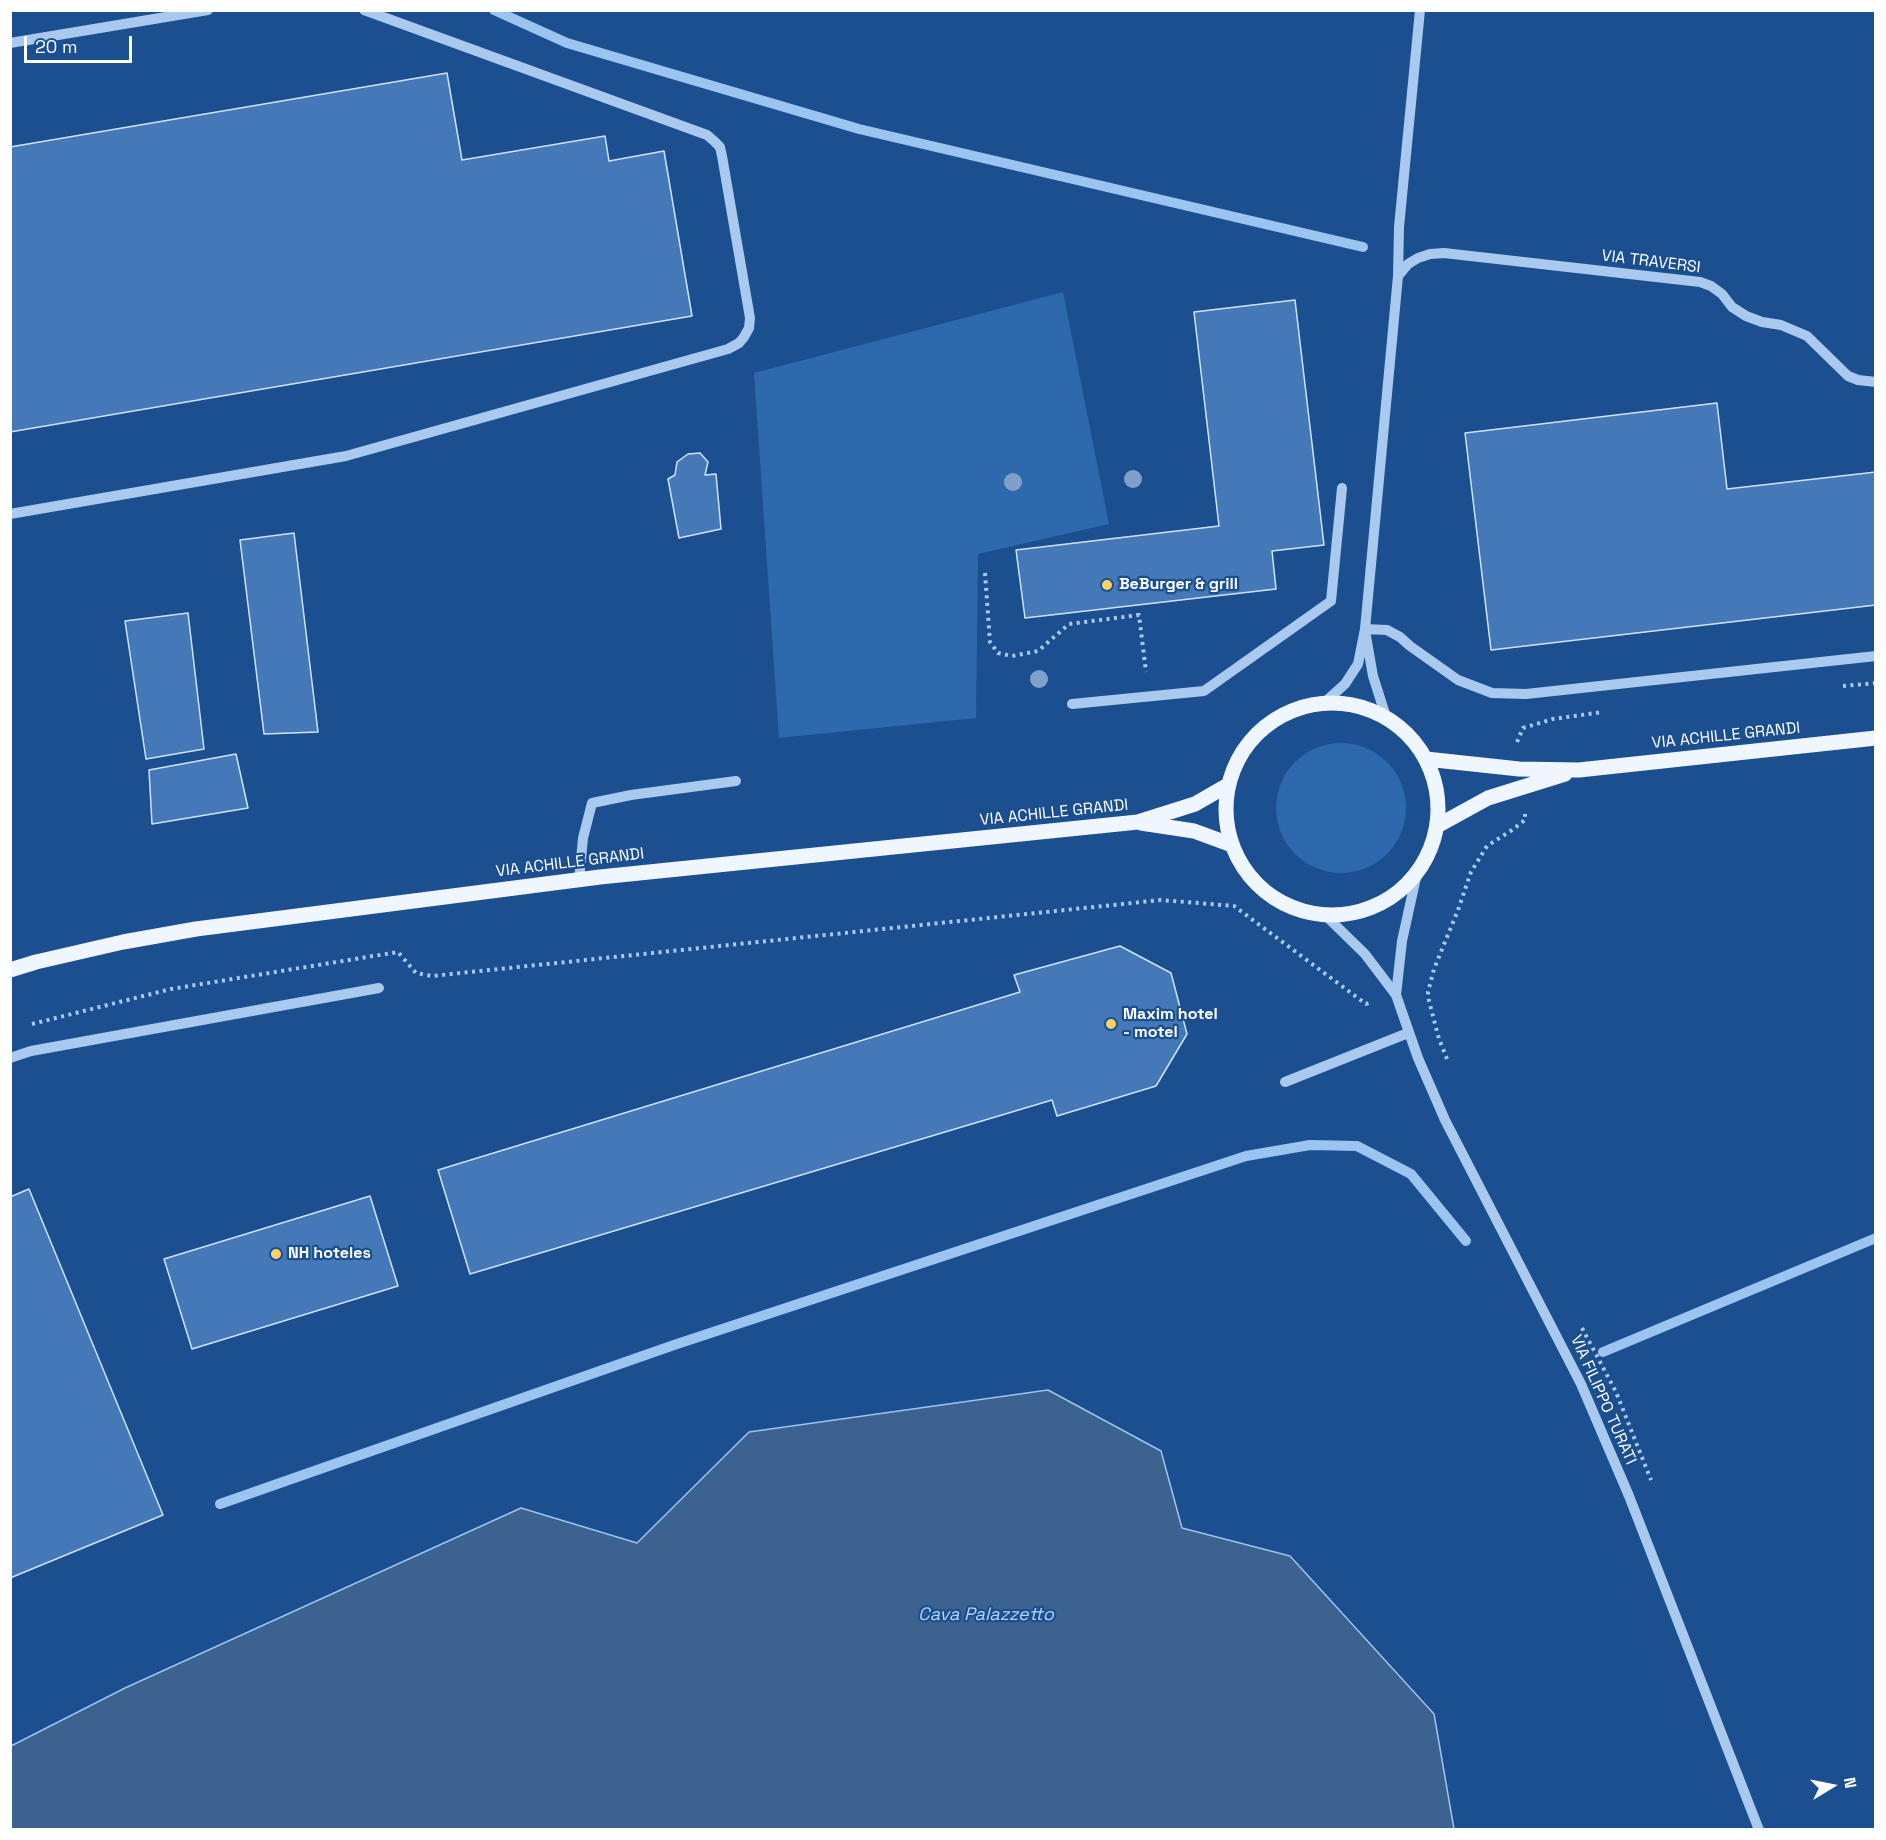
<!DOCTYPE html>
<style>
body{margin:0}
#map{position:relative;width:1886px;height:1840px;overflow:hidden;background:#1b4f8f;font-family:"Space Grotesk",sans-serif}
canvas{display:block}
.frame{position:absolute;inset:0;border:12px solid #fff;pointer-events:none}
.north{position:absolute;left:1802px;top:1756px;width:60px;height:60px;-webkit-text-stroke:4px #1b4f8f;paint-order:stroke;rotate:80deg;font-size:16px;font-weight:700;line-height:24px;text-align:center;color:#fff}
.north::after{content:'';display:block;margin:auto;width:21px;height:27px;background:#fff;clip-path:polygon(50% 0,100% 100%,50% 72%,0 100%)}
.scale{position:absolute;left:24px;top:36px;width:108px;height:27px;box-sizing:border-box;border:3px solid #fff;border-top:0;padding-left:8px;font-size:18px;line-height:21px;white-space:nowrap;color:#fff;-webkit-text-stroke:4px #1b4f8f;paint-order:stroke}
</style>
<div id="map">
<canvas width="1886" height="1840"></canvas>
<div class="frame"></div>
<div class="north">N</div>
<div class="scale">20 m</div>
</div>
<script>
const c = document.querySelector('canvas').getContext('2d');
c.lineJoin = 'round';
function fillPath(path, color) { c.fillStyle = color; c.fill(path, 'evenodd'); }
const shape = rows => new Path2D(rows.map(r => 'M' + r).join(''));
function stroke(path, color, width, dash) { c.strokeStyle = color; c.lineWidth = width; c.lineCap = dash ? 'butt' : 'round'; c.setLineDash(dash || []); c.stroke(path); }
function write(font, color, halo, rows, align = 'center') {
  c.font = font + ' "Space Grotesk",sans-serif'; c.lineWidth = 4.5; c.setLineDash([]); c.textBaseline = 'middle'; c.strokeStyle = halo; c.fillStyle = color; for (const [text, x, y, turn = 0] of rows) {
    c.save(); c.translate(x, y); c.rotate((+turn || 0) * Math.PI / 180); c.textAlign = isNaN(turn) ? turn : align; if (halo) c.strokeText(text, 0, 0); c.fillText(text, 0, 0); c.restore();
  }
}
const green = shape([
 [1063,292,1109,524,978,554,976,718,779,738,754,373],
 '1276 808a65 65 0 1 1 130 0a65 65 0 1 1-130 0Z'
]);
const water = shape([
 [1048,1390,1161,1451,1182,1528,1290,1556,1434,1714,1454,1829,11,1829,11,1746,125,1688,521,1508,637,1543,749,1432,1048,1390]
]);
const stream = shape([
 [494,10,567,43,859,129,1363,247],
 [1603,1352,1876,1238],
 [220,1504,674,1345,1246,1156,1310,1145,1357,1146,1411,1174,1466,1241]
]);
const building = shape([
 [447,73,462,160,605,136,609,161,664,151,692,316,10,432,10,147,447,73],
 [1295,300,1324,545,1272,551,1276,589,1025,618,1016,550,1219,526,1194,312,1295,300],
 [1717,403,1727,489,1876,472,1876,605,1491,650,1465,433,1717,403],
 [700,453,708,462,705,475,716,474,721,529,679,538,668,479,675,475,677,462,688,454,700,453],
 [294,533,318,732,264,734,240,540,294,533],
 [188,613,204,749,146,759,125,621,188,613],
 [236,754,248,808,152,824,149,770,236,754],
 [1120,946,1171,973,1187,1034,1156,1086,1057,1116,1052,1100,470,1274,438,1170,1020,992,1014,975,1120,946],
 [29,1189,163,1515,10,1578,10,1197,29,1189],
 [370,1196,398,1286,192,1349,164,1259,370,1196]
]);
const path = shape([
 [985,573,990,642,998,653,1012,656,1038,651,1069,624,1139,615,1146,672],
 [1843,686,1876,683],
 [1517,742,1523,728,1553,719,1603,712],
 [32,1024,171,989,398,952,416,973,432,976,1161,900,1234,906,1366,1004,1371,1002],
 [1447,1059,1439,1039,1429,1001,1428,992,1434,969,1458,910,1471,872,1487,846,1512,830,1525,820,1525,814],
 [1582,1328,1616,1392,1651,1480]
]);
const minor = shape([
 [10,43,208,10],
 [1398,276,1408,264,1418,258,1430,254,1444,253,1700,282,1711,286,1722,294,1732,307,1746,316,1762,322,1781,325,1807,336,1848,376,1858,380,1876,382],
 [10,514,346,456,728,349,739,343,744,337,749,328,750,318,722,156,720,147,714,141,707,135,364,10],
 [1365,629,1387,630,1400,637,1410,646,1458,680,1492,693,1526,694,1876,656],
 [1366,636,1373,676,1386,717],
 [1325,702,1345,684,1358,664,1365,629,1398,276,1399,227,1420,10],
 [1072,704,1204,691,1331,601,1342,488],
 [579,880,583,838,592,803,631,795,736,781],
 [1325,915,1365,954,1396,995,1418,1058,1445,1120,1581,1384,1629,1496,1759,1830],
 [1396,995,1402,941,1417,873],
 [10,1058,31,1051,379,988],
 [1285,1082,1408,1033]
]);
const major = shape([
 '1226 809a106 106 0 1 1 212 0a106 106 0 1 1-212 0Z',
 [1426,759,1519,769,1579,770,1876,738],
 [1141,823,1194,831,1232,845],
 [1437,826,1488,798,1565,774],
 [10,970,36,962,123,942,196,929,600,877,1138,822,1195,804,1228,785]
]);
const trees = [
 [1133,479],
 [1013,482],
 [1039,679]
];
const markers = [
 [1107,585,6,"#ffd166"],
 [1111,1024,6,"#ffd166"],
 [276,1254,6,"#ffd166"]
];
const streetNames = [
 ["VIA TRAVERSI",1651,262,7],
 ["VIA ACHILLE GRANDI",1726,736,-6],
 ["VIA ACHILLE GRANDI",1054,813,-6],
 ["VIA ACHILLE GRANDI",570,863,-7],
 ["VIA FILIPPO TURATI",1603,1400,66]
];
const poiNames = [
 ["BeBurger & grill",1119,585],
 ["Maxim hotel",1123,1015],
 ["- motel",1123,1033],
 ["NH hoteles",288,1254]
];
const waterNames = [
 ["Cava Palazzetto",986,1615]
];
fillPath(green, '#2e69ad');
fillPath(water, '#3c6290');
stroke(water, '#9cc4f0', 1.5);
stroke(stream, '#9cc4f0', 10);
fillPath(building, '#4478b7');
stroke(building, '#cfe3fa', 1.5);
stroke(path, '#a9c9ee', 4, [3, 4.5]);
stroke(minor, '#a9c9ee', 10);
stroke(major, '#f0f6ff', 15);
c.fillStyle = '#7ea0ca';
for (const [x, y] of trees) { c.beginPath(); c.arc(x, y, 9, 0, 2 * Math.PI); c.fill(); }
for (const [x, y, r, color] of markers) { const dot = new Path2D(); dot.arc(x, y, r, 0, 2 * Math.PI); c.fillStyle = color; c.fill(dot); stroke(dot, '#1b4f8f', 2); }
write('16px', '#fff', '#1b4f8f', streetNames);
write('bold 16px', '#fff', '#1b4f8f', poiNames, 'left');
write('italic 18px', '#b5d3f5', '#1b4f8f', waterNames);
</script>
